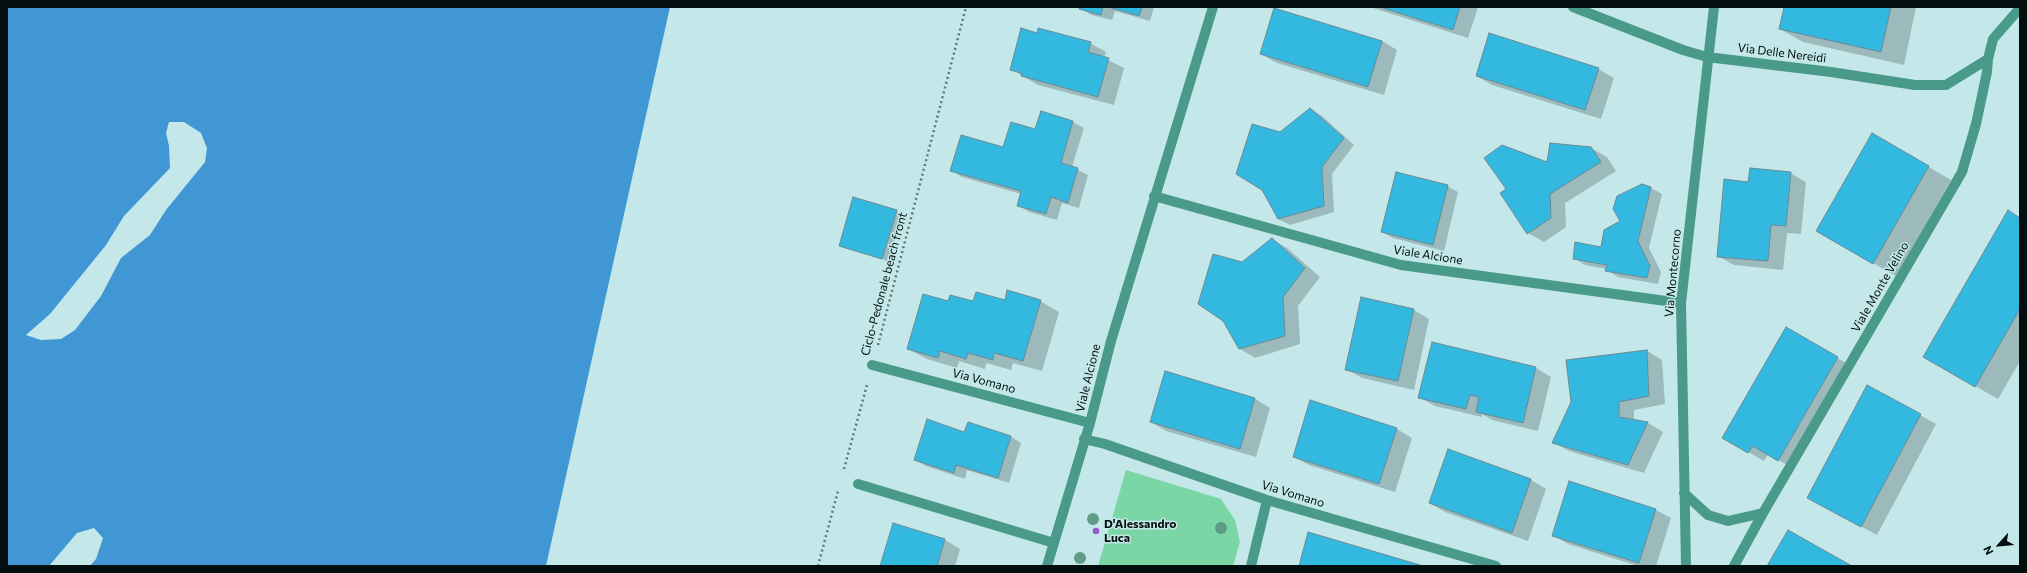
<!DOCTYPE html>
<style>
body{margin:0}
#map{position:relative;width:2027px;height:573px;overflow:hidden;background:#c4e8ea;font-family:Commissioner,sans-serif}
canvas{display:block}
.frame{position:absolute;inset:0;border:8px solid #030e0f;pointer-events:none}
.north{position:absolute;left:1979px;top:525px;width:40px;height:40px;-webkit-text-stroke:3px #c4e8ea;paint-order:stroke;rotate:243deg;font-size:11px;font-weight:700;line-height:16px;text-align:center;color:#030e0f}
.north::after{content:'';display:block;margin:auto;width:14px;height:18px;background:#030e0f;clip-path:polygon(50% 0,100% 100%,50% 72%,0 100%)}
</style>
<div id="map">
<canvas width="2027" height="573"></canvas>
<div class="frame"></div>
<div class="north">N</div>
</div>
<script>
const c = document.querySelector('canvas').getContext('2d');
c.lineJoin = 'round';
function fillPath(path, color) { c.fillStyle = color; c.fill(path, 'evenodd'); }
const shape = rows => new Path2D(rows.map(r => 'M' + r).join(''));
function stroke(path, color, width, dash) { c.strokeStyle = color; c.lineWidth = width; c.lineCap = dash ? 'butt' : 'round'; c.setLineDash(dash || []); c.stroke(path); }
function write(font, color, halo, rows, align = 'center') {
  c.font = font + ' Commissioner,sans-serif'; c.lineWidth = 3; c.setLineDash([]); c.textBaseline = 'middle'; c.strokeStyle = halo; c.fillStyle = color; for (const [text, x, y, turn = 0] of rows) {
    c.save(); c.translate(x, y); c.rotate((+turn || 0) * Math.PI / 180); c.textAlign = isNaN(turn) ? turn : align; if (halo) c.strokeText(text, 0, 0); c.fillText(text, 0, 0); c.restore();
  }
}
const green = shape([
 [1126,470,1221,499,1235,520,1240,542,1233,566,1098,566]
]);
const water = shape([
 [7,7,670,7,546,566,7,566]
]);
const pier = shape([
 [169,122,184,122,201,133,207,148,205,162,166,210,150,235,121,258,101,296,75,330,61,339,41,340,26,335,50,314,106,245,124,216,170,168,169,146,166,133],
 [94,528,103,538,96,559,90,566,49,566,77,533]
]);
const shadow = shape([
 [1080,7,1154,7,1150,21,1115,11,1112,20,1091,15],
 [1370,7,1478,7,1468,38],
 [1785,7,1916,7,1904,65,1803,42,1780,29],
 [1037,34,1090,43,1106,52,1104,58,1124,68,1114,105,1038,85,1011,69],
 [1382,41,1397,50,1384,95,1277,63,1261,54],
 [1598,69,1614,78,1601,119,1492,85,1477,76],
 [1311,109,1322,116,1354,145,1332,174,1334,212,1290,225,1278,219,1281,133],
 [1073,122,1084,128,1072,167,1088,175,1079,208,1062,203,1057,220,1029,212,1018,205,1021,194,962,177,951,170,1004,149,1036,130],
 [1872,134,1951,180,1896,276,1817,231],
 [1591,148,1607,157,1616,171,1565,203,1566,227,1544,242,1528,233,1548,163],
 [1790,173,1806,182,1801,234,1787,233,1783,270,1734,265,1718,256,1749,183],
 [1447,186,1458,192,1444,251,1393,238,1382,232],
 [1651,188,1662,194,1649,248,1661,272,1658,284,1618,277,1607,270,1607,269,1585,265,1574,258,1601,248],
 [896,211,902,214,888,261,841,245],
 [2020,219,2020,361,1998,399,1924,357],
 [1272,239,1287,248,1320,277,1298,306,1300,344,1255,358,1240,349,1242,263],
 [1362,298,1414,310,1429,319,1414,390,1362,378,1346,369],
 [1040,301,1059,312,1042,371,1013,363,1011,370,986,363,985,369,959,361,957,368,927,359,908,349,949,302],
 [1787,329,1853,367,1794,469,1768,454,1764,461,1723,437],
 [1647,351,1662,360,1665,404,1634,410,1634,420,1648,423,1663,432,1644,473,1569,451,1553,442],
 [1536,368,1551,377,1538,431,1492,420,1482,414,1482,417,1435,406,1419,397],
 [1166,372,1255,399,1270,408,1256,457,1166,431,1151,422],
 [1868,386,1936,424,1877,535,1823,506],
 [1397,429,1412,438,1395,492,1309,465,1294,457],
 [1010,436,1021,443,1009,483,967,470,965,479,926,466,915,460],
 [1531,480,1546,489,1528,541,1445,512,1430,503],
 [1656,510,1671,518,1656,566,1638,566,1568,544,1553,535],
 [945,540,960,549,955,566,881,566]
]);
const building = shape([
 [1079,7,1103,7,1101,15,1079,9,1079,7],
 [1108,7,1142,7,1139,16,1108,7],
 [1380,7,1460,7,1453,30,1380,7],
 [1784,7,1891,7,1881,52,1779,29,1784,7],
 [1274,8,1382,41,1368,87,1260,54,1274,8],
 [1021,28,1037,33,1038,28,1091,42,1088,52,1109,58,1098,97,1021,76,1022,73,1010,70,1021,28],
 [1489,33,1599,68,1585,110,1476,76,1489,33],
 [1310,108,1344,138,1322,167,1324,206,1278,219,1262,190,1236,174,1252,124,1280,132,1310,108],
 [1041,111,1073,121,1061,163,1078,168,1068,203,1051,197,1046,214,1017,206,1021,191,950,171,961,135,1003,147,1011,122,1035,129,1041,111],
 [1872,133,1929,166,1873,264,1816,231,1872,133],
 [1550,143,1591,147,1601,162,1550,194,1551,218,1527,234,1500,193,1506,189,1484,158,1502,145,1547,162,1550,143],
 [1750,168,1791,172,1786,226,1771,225,1768,261,1717,257,1724,179,1748,182,1750,168],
 [1396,172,1448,185,1433,245,1381,232,1396,172],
 [1642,184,1651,187,1638,241,1650,266,1647,278,1605,271,1607,265,1573,259,1575,242,1601,247,1604,230,1620,221,1613,209,1617,196,1642,184],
 [853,197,897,210,882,259,839,246,853,197],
 [2008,210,2020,218,2020,309,1975,387,1923,357,2008,210],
 [1272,238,1305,268,1283,297,1285,336,1239,349,1223,321,1198,304,1213,254,1242,262,1272,238],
 [1007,290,1041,300,1023,361,994,353,993,360,968,353,966,359,940,351,938,358,907,349,923,294,948,301,950,295,973,301,976,292,1005,300,1007,290],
 [1361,297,1414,309,1398,381,1345,370,1361,297],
 [1786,327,1838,357,1778,461,1753,446,1748,453,1722,438,1786,327],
 [1432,342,1536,367,1523,423,1476,412,1479,397,1470,395,1466,409,1418,398,1432,342],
 [1647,350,1649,396,1619,402,1619,417,1648,422,1628,465,1552,443,1571,402,1566,360,1647,350],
 [1165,371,1255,398,1240,449,1150,422,1165,371],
 [1867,385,1921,414,1861,527,1807,498,1867,385],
 [1310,400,1397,428,1379,484,1293,457,1310,400],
 [927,419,964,432,968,422,1011,436,998,478,956,465,954,473,914,460,927,419],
 [1448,449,1531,479,1512,533,1429,503,1448,449],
 [1569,481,1656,509,1639,563,1552,536,1569,481],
 [893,523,945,539,937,566,880,566,893,523],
 [1788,530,1852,566,1767,566,1788,530],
 [1308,532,1420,565,1420,566,1299,566,1308,532]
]);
const path = shape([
 [878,345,966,7],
 [844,469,867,385],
 [818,566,838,491]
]);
const minor = shape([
 [1573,7,1683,50,1707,57,1831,72,1915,85,1946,85,1988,59],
 [1154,196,1401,265,1681,303],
 [872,365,1090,423],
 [1084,439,1105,444,1267,500,1496,566],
 [858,484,1054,543],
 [1684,493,1708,515,1728,521,1763,513],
 [1047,566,1090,423,1111,341,1213,7],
 [1251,566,1267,500],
 [1686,566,1681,303,1714,7],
 [1734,566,1763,513,1962,172,1976,124,1987,72,1988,59,1993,39,2020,8]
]);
const trees = [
 [1093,519],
 [1221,528],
 [1080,558]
];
const markers = [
 [1096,531,4,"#9759cf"]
];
const streetNames = [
 ["Via Delle Nereidi",1782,53,7],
 ["Viale Alcione",1428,255,9],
 ["Via Montecorno",1673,273,-85],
 ["Ciclo-Pedonale beach front",884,284,-75],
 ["Viale Monte Velino",1880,287,-60],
 ["Viale Alcione",1088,378,-76],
 ["Via Vomano",984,381,15],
 ["Via Vomano",1293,494,17]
];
const poiNames = [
 ["D'Alessandro",1104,524],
 ["Luca",1104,538]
];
fillPath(green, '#7ad7a5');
fillPath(water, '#4197d4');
fillPath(pier, '#c4e8ea');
fillPath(shadow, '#0003');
fillPath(building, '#33b9df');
stroke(building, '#6b8994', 1);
stroke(path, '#607778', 2.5, [2, 3]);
stroke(minor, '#4a9a8b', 10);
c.fillStyle = '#609b89';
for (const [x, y] of trees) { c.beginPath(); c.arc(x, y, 6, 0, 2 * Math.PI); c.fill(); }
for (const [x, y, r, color] of markers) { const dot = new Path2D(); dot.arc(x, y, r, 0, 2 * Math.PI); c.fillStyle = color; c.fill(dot); stroke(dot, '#c4e8ea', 1.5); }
write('12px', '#030e0f', '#c4e8ea', streetNames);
write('bold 12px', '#030e0f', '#c4e8ea', poiNames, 'left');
</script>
